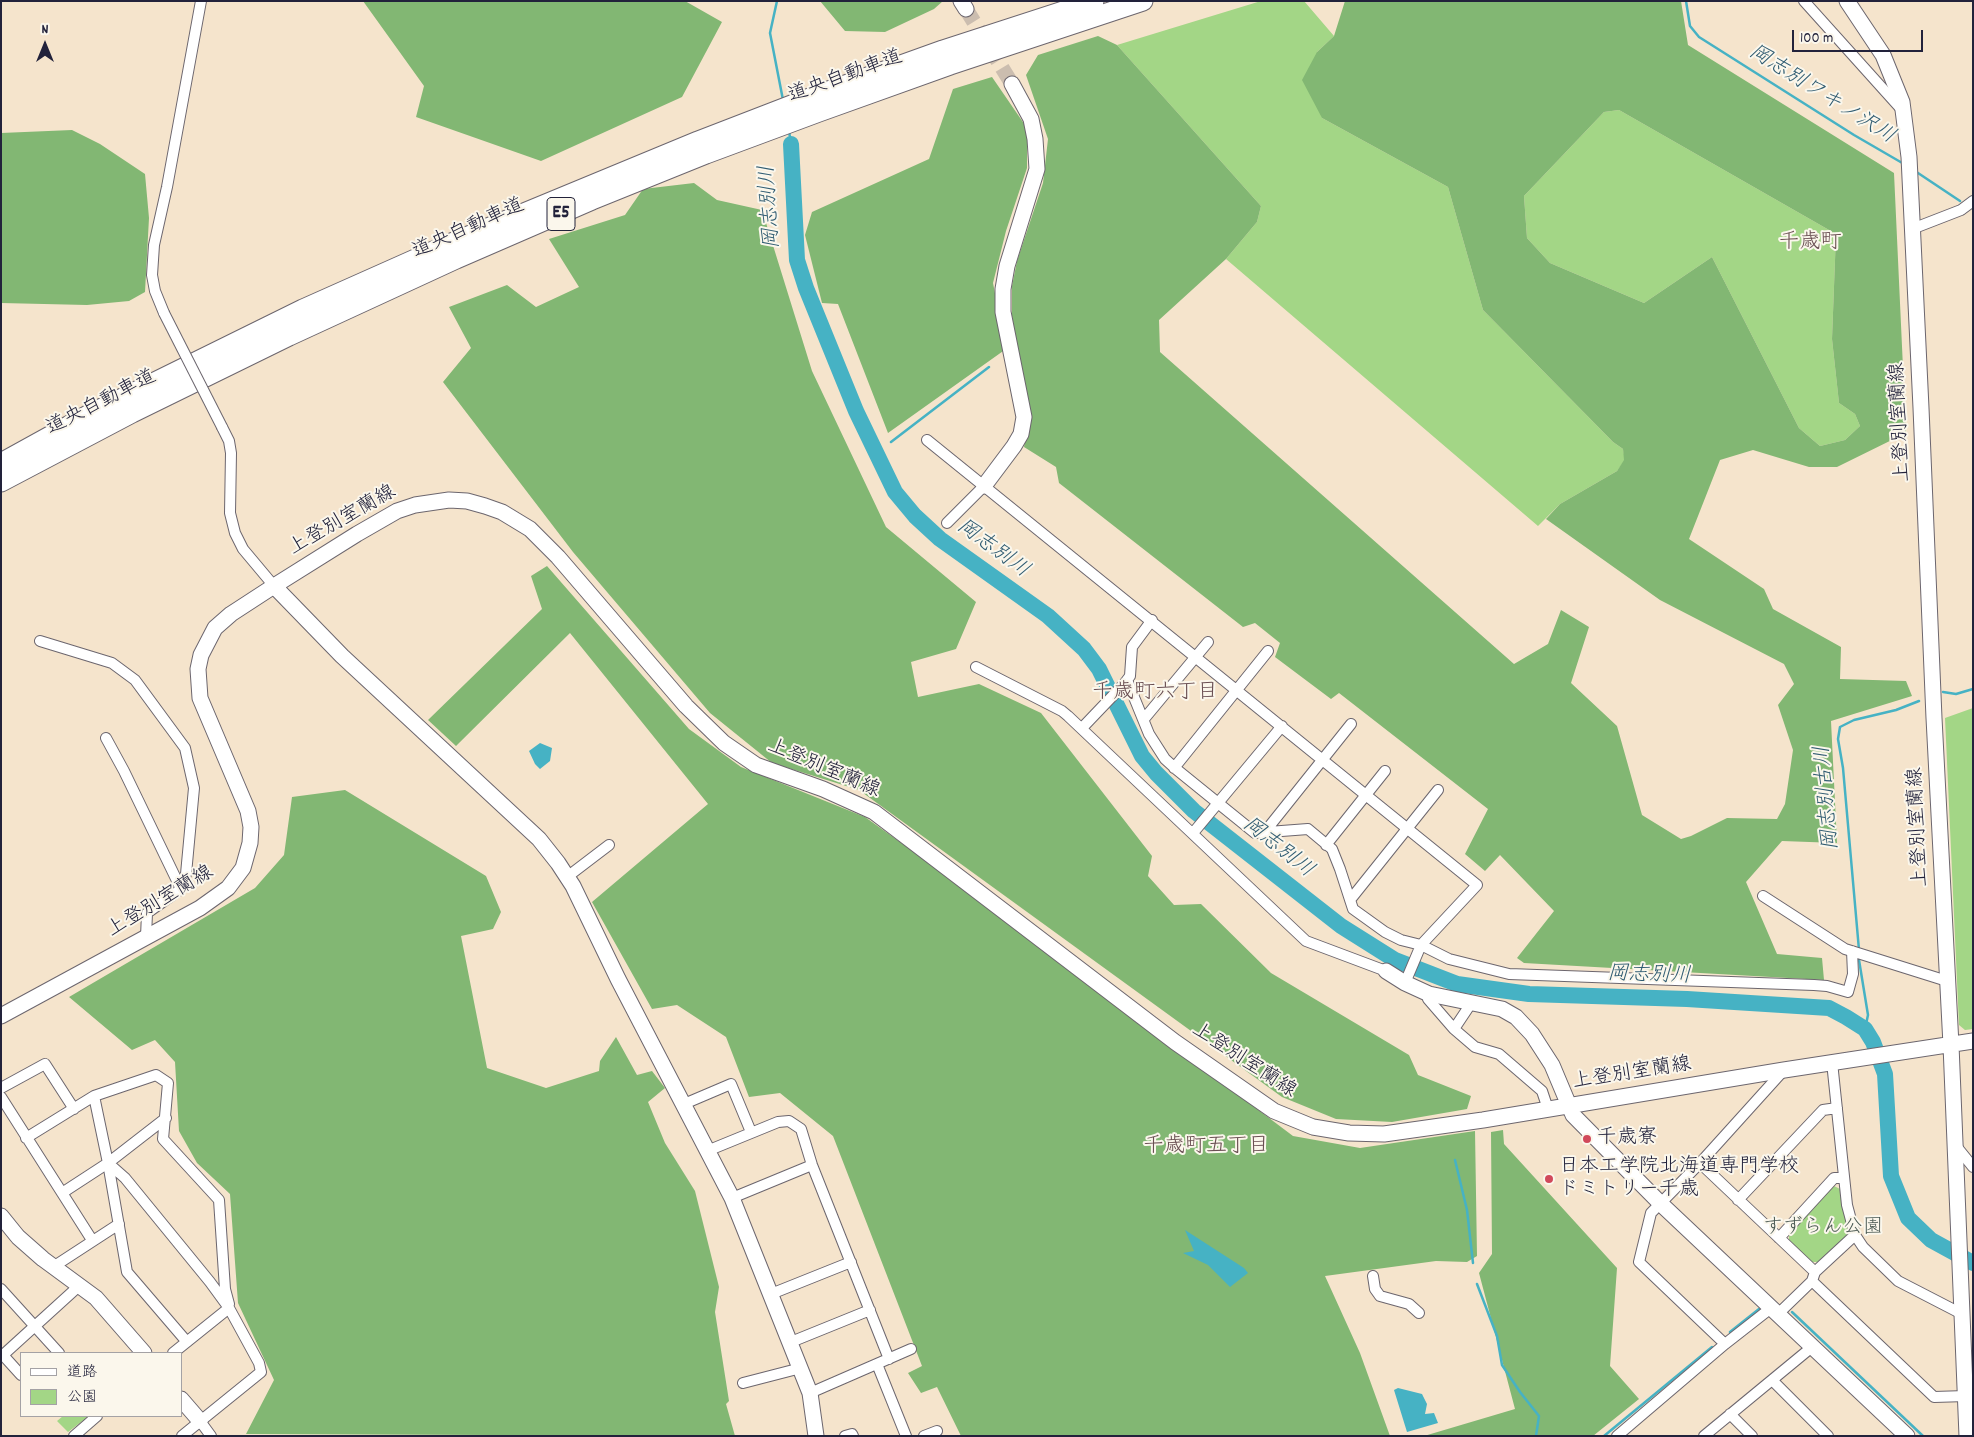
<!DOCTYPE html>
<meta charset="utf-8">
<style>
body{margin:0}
#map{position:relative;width:1974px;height:1437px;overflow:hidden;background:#f5e4cc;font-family:Dekko,"Klee One",sans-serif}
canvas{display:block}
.frame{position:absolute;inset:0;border:2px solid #22223b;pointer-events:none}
.legend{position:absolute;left:20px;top:1352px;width:162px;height:65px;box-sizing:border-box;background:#fbf7ec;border:1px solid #a4a2a5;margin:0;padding:6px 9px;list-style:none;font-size:15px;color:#22223b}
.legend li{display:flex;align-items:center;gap:10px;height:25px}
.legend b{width:25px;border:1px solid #a4a2a5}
.north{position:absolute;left:20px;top:20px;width:50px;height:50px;-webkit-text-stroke:4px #fbf7ec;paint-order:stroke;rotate:0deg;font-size:14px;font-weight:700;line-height:20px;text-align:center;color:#22223b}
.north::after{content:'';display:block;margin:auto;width:18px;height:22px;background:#22223b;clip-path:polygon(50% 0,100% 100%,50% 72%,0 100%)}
.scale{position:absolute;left:1792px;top:30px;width:131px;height:22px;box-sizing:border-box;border:2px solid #22223b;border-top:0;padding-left:6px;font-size:15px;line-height:18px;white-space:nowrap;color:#22223b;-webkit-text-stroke:4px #fbf7ec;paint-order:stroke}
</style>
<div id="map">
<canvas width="1974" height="1437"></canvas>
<div class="frame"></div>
<ul class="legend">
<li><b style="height:6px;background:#fff"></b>道路</li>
<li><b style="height:14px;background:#a3d686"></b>公園</li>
</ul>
<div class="north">N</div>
<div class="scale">100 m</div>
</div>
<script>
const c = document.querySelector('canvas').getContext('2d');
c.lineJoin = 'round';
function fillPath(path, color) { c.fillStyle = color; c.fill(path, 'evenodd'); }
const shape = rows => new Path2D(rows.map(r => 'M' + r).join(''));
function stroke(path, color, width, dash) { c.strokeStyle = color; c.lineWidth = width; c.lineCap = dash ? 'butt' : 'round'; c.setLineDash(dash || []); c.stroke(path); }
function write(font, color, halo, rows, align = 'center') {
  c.font = font + ' Dekko,"Klee One",sans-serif'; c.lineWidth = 4; c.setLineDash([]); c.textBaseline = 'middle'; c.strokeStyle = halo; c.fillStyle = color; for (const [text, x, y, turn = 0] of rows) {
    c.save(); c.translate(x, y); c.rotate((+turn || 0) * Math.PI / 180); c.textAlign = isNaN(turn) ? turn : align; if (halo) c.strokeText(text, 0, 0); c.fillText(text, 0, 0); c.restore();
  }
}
const green = shape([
 [1261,1,1304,1,1334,36,1317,52,1322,118,1448,187,1483,310,1613,442,1623,449,1625,460,1617,471,1560,504,1538,526,1226,259,1257,222,1261,206,1117,45],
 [1619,110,1836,234,1832,339,1839,403,1855,414,1860,426,1845,440,1820,446,1799,428,1712,257,1644,303,1550,263,1527,238,1524,196,1604,112],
 [1973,708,1973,1029,1965,1030,1959,1025,1945,718],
 [1834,1186,1842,1190,1849,1227,1848,1234,1822,1262,1811,1262,1789,1241,1789,1234],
 [63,1416,89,1416,68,1432,57,1421]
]);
const forest = shape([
 [363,1,685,1,722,22,682,97,541,161,416,117,424,86],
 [820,1,943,1,934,9,885,32,845,31],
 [1345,1,1681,1,1688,45,1894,173,1906,433,1837,467,1809,467,1753,450,1720,460,1689,539,1764,589,1773,609,1841,647,1840,679,1906,681,1912,696,1831,721,1837,843,1782,841,1746,882,1777,954,1822,958,1824,980,1524,963,1517,958,1554,911,1500,855,1485,871,1465,854,1488,809,1339,693,1331,699,1275,657,1280,643,1255,623,1243,627,1059,483,1056,467,1024,447,1029,415,1012,316,1012,286,1017,261,1043,183,1048,139,1026,75,1038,55,1098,36,1117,45,1261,206,1257,222,1226,259,1159,320,1160,352,1514,664,1548,644,1561,610,1589,627,1571,683,1617,726,1642,815,1681,839,1691,836,1727,818,1777,819,1785,804,1793,750,1778,705,1794,684,1784,664,1660,600,1546,519,1560,504,1617,471,1624,460,1623,449,1613,442,1483,310,1448,187,1322,118,1302,80,1317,52,1334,36],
 [1619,110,1836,234,1832,339,1839,403,1855,414,1860,426,1845,440,1820,446,1799,428,1712,257,1644,303,1550,263,1527,238,1524,196,1604,112],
 [992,77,1027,128,1027,168,1006,231,993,283,1006,349,888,433,838,304,822,303,805,235,812,212,929,159,953,89],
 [72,130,100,144,145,174,149,218,145,292,129,301,87,305,1,303,1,133],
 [694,183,717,200,762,210,812,371,886,527,976,602,956,649,911,662,918,697,979,684,1041,713,1152,856,1148,876,1174,905,1201,904,1271,973,1409,1055,1418,1075,1471,1096,1467,1109,1392,1122,1336,1119,1282,1097,859,790,772,763,710,713,573,552,443,382,471,348,449,307,507,285,536,307,579,287,549,239,625,215,643,189],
 [547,566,689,729,741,767,865,817,939,870,1293,1136,1360,1148,1475,1131,1477,1256,1467,1262,1436,1261,1325,1276,1360,1353,1390,1436,961,1436,937,1387,921,1393,908,1373,922,1366,833,1136,780,1093,749,1097,726,1037,677,1005,652,1009,592,902,708,804,570,633,456,746,428,720,542,609,531,576],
 [345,790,486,876,501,912,493,929,461,936,487,1068,546,1088,599,1071,600,1061,616,1037,637,1075,652,1071,665,1088,648,1102,665,1143,695,1191,719,1287,715,1312,729,1401,726,1404,735,1436,246,1434,274,1380,238,1303,230,1194,197,1163,179,1131,175,1062,155,1040,132,1050,69,997,255,888,284,855,292,797],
 [1503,1130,1504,1144,1617,1268,1610,1366,1639,1399,1593,1436,1424,1436,1515,1409,1479,1273,1492,1254,1491,1132]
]);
const water = shape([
 [540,743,552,748,550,761,540,769,535,764,529,751],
 [1185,1230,1244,1268,1248,1273,1230,1287,1208,1265,1183,1253,1194,1251],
 [1398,1388,1422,1394,1427,1404,1425,1414,1434,1413,1438,1423,1407,1432,1394,1390]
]);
const stream = shape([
 [777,1,770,33,783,100],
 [1686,1,1690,26,1699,37,1854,135,1904,164],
 [789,131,791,144],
 [1915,171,1960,201],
 [891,442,989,367],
 [1943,692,1956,694,1973,689],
 [1859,950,1843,768,1838,739,1840,727,1854,720,1896,710,1919,701],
 [1859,960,1868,1015,1865,1029],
 [1455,1160,1467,1210,1473,1263],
 [1477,1284,1497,1336,1502,1365,1520,1392,1539,1416,1536,1436],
 [1792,1312,1923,1436],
 [1730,1332,1759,1309],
 [1604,1436,1712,1347]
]);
const river = shape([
 [791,144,797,260,806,288,856,411,895,492,915,516,940,539,1048,616,1084,649,1099,669,1142,756,1156,773,1194,811,1341,926,1395,960,1457,984,1529,994,1687,999,1829,1008,1846,1017,1865,1029,1873,1042,1885,1074,1891,1176,1908,1218,1931,1240,1973,1263]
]);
const secondaryTunnel = shape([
 [966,9,1012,84]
]);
const street = shape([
 [1804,1,1902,110],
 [1912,229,1961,210,1973,201],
 [164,313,155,291,152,275,154,245,167,187,201,1],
 [222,427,229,441,231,453,230,513,235,533,243,549,274,586],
 [927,440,1477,885,1421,945,1405,983],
 [947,523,984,486],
 [40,641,112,663,135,680,185,748,194,788,186,874,181,889,147,913,146,937],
 [976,667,1062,711,1068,716,1306,941,1386,971],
 [1127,680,1149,734,1165,759,1176,769,1255,833,1308,829,1332,849,1340,869,1353,909,1385,932,1401,940,1421,945,1449,959,1509,974,1814,985,1827,986,1848,992,1853,974,1852,951],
 [1144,719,1208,642],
 [1082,728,1124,684,1130,676,1132,647,1152,620],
 [106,738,124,771,181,889],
 [1174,768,1268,651],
 [1193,833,1282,726],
 [1264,833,1351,724],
 [1326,845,1385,771],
 [567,877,609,845],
 [1763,896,1845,949,1947,981],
 [1350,900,1438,790],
 [1429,994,1428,999,1454,1029,1475,1047,1499,1054,1542,1091,1548,1109],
 [1454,1029,1472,1002],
 [1832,1062,1847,1205,1855,1235,1863,1247,1898,1281,1962,1314],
 [1,1088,45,1064,74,1109],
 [94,1096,156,1075,168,1083,163,1139,219,1200,225,1289,229,1304],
 [1,1097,92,1240],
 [684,1104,731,1084,751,1132],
 [26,1138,94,1096,108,1163,127,1272,187,1342],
 [1956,1146,1973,1167],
 [707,1151,778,1122,789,1121,801,1129,812,1165,889,1359],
 [108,1163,125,1178,210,1282,229,1308,259,1363,261,1372,182,1436],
 [1700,1163,1815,1272],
 [62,1193,108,1163,166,1118],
 [732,1198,812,1165],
 [1738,1200,1823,1110,1837,1108],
 [1779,1238,1834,1178,1844,1178],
 [53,1267,119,1224],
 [1373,1276,1375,1289,1380,1296,1409,1304,1419,1313],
 [1812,1281,1934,1397,1966,1396],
 [1,1289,59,1353],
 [771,1294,851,1262],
 [1778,1314,1812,1281,1815,1272,1855,1235],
 [791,1342,870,1310],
 [1725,1344,1639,1262,1651,1213,1700,1163,1784,1070],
 [173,1353,229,1308],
 [877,1364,906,1436],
 [21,1375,3,1355,80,1285],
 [1772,1380,1828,1436],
 [743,1383,801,1368],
 [810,1393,911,1349],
 [1730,1414,1752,1436],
 [200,1421,211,1436],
 [74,1436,97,1416],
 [845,1436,852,1434,853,1436],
 [924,1436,937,1431],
 [1617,1436,1725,1344,1771,1308],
 [1704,1436,1812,1347]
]);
const secondary = shape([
 [961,1,966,9],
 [1847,1,1883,55,1902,102,1909,157,1921,408,1934,718,1951,1045,1967,1436],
 [984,486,1014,446,1021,434,1024,417,1003,312,1003,289,1007,266,1037,169,1035,139,1031,119,1012,84],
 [274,586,342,656,539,839,558,863,573,886,618,979,732,1198,810,1393,816,1436],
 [1386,971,1405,983,1429,994,1502,1009,1516,1017,1532,1034,1552,1065,1573,1115,1661,1204,1907,1436],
 [1,1016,200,908,228,888,243,868,250,843,251,827,248,811,200,698,198,669,201,655,215,628,231,614,274,586,357,534,397,511,415,505,449,500,467,501,485,506,502,512,530,529,558,557,686,706,724,743,756,765,823,789,874,812,1175,1042,1274,1111,1313,1127,1349,1133,1384,1134,1483,1120,1784,1070,1973,1041],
 [1,1216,18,1237,43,1259,96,1298,144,1353],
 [181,1399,200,1421]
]);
const highway = shape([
 [1,463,88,415,303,309,449,244,698,141,812,97,943,50,1094,1],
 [1,482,132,413,289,336,456,259,592,200,706,154,819,112,950,65,1143,1]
]);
const streetBridge = shape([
 [164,313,222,427]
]);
const markers = [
 [1587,1139,5,"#d1495b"],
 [1549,1179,5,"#d1495b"]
];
const shields = [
 [561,214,28]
];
const shieldNames = [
 ["E5",561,214]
];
const streetNames = [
 ["道央自動車道",846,78,-20],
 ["道央自動車道",469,230,-24],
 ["道央自動車道",102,404,-27],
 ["上登別室蘭線",1902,422,-93],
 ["上登別室蘭線",343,522,-30],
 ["上登別室蘭線",823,770,23],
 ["上登別室蘭線",1920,827,-93],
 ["上登別室蘭線",161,903,-31],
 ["上登別室蘭線",1243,1062,33],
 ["上登別室蘭線",1632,1075,-9]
];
const poiNames = [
 ["千歳寮",1597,1139],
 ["日本工学院北海道専門学校",1559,1168],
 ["ドミトリー千歳",1559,1191]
];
const parkNames = [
 ["すずらん公園",1823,1229]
];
const waterNames = [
 ["岡志別ワキノ沢川",1821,96,32],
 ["岡志別川",772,207,-94],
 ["岡志別川",992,550,36],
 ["岡志別古川",1829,798,-95],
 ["岡志別川",1277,849,38],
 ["岡志別川",1649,977,2]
];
const neighbourhoodNames = [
 ["千歳町",1810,244],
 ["千歳町六丁目",1155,694],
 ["千歳町五丁目",1206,1148]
];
fillPath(green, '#a3d686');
fillPath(forest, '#82b773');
fillPath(water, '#46b2c4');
stroke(stream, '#46b2c4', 2.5);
stroke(river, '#46b2c4', 16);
stroke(secondaryTunnel, '#cbbdaf', 15, [15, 8]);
stroke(street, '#6c666e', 12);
stroke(secondary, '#6c666e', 17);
stroke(highway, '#6c666e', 21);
stroke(street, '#fff', 10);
stroke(secondary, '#fff', 15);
stroke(highway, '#fff', 19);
stroke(streetBridge, '#6c666e', 12, []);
stroke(streetBridge, '#fff', 10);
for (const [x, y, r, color] of markers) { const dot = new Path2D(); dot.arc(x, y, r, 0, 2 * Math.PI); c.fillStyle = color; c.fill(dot); stroke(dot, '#fbf7ec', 2); }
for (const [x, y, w] of shields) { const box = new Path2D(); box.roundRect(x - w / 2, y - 16.5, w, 33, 4); c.fillStyle = '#fbf7ec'; c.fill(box); stroke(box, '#22223b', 1); }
write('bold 19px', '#22223b', null, shieldNames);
write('20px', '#22223b', '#fbf7ec', streetNames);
write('20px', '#22223b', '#fbf7ec', poiNames, 'left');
write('20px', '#495852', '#fbf7ec', parkNames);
write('italic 21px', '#305c72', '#fbf7ec', waterNames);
write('21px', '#694e52', '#fbf7ec', neighbourhoodNames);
</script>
